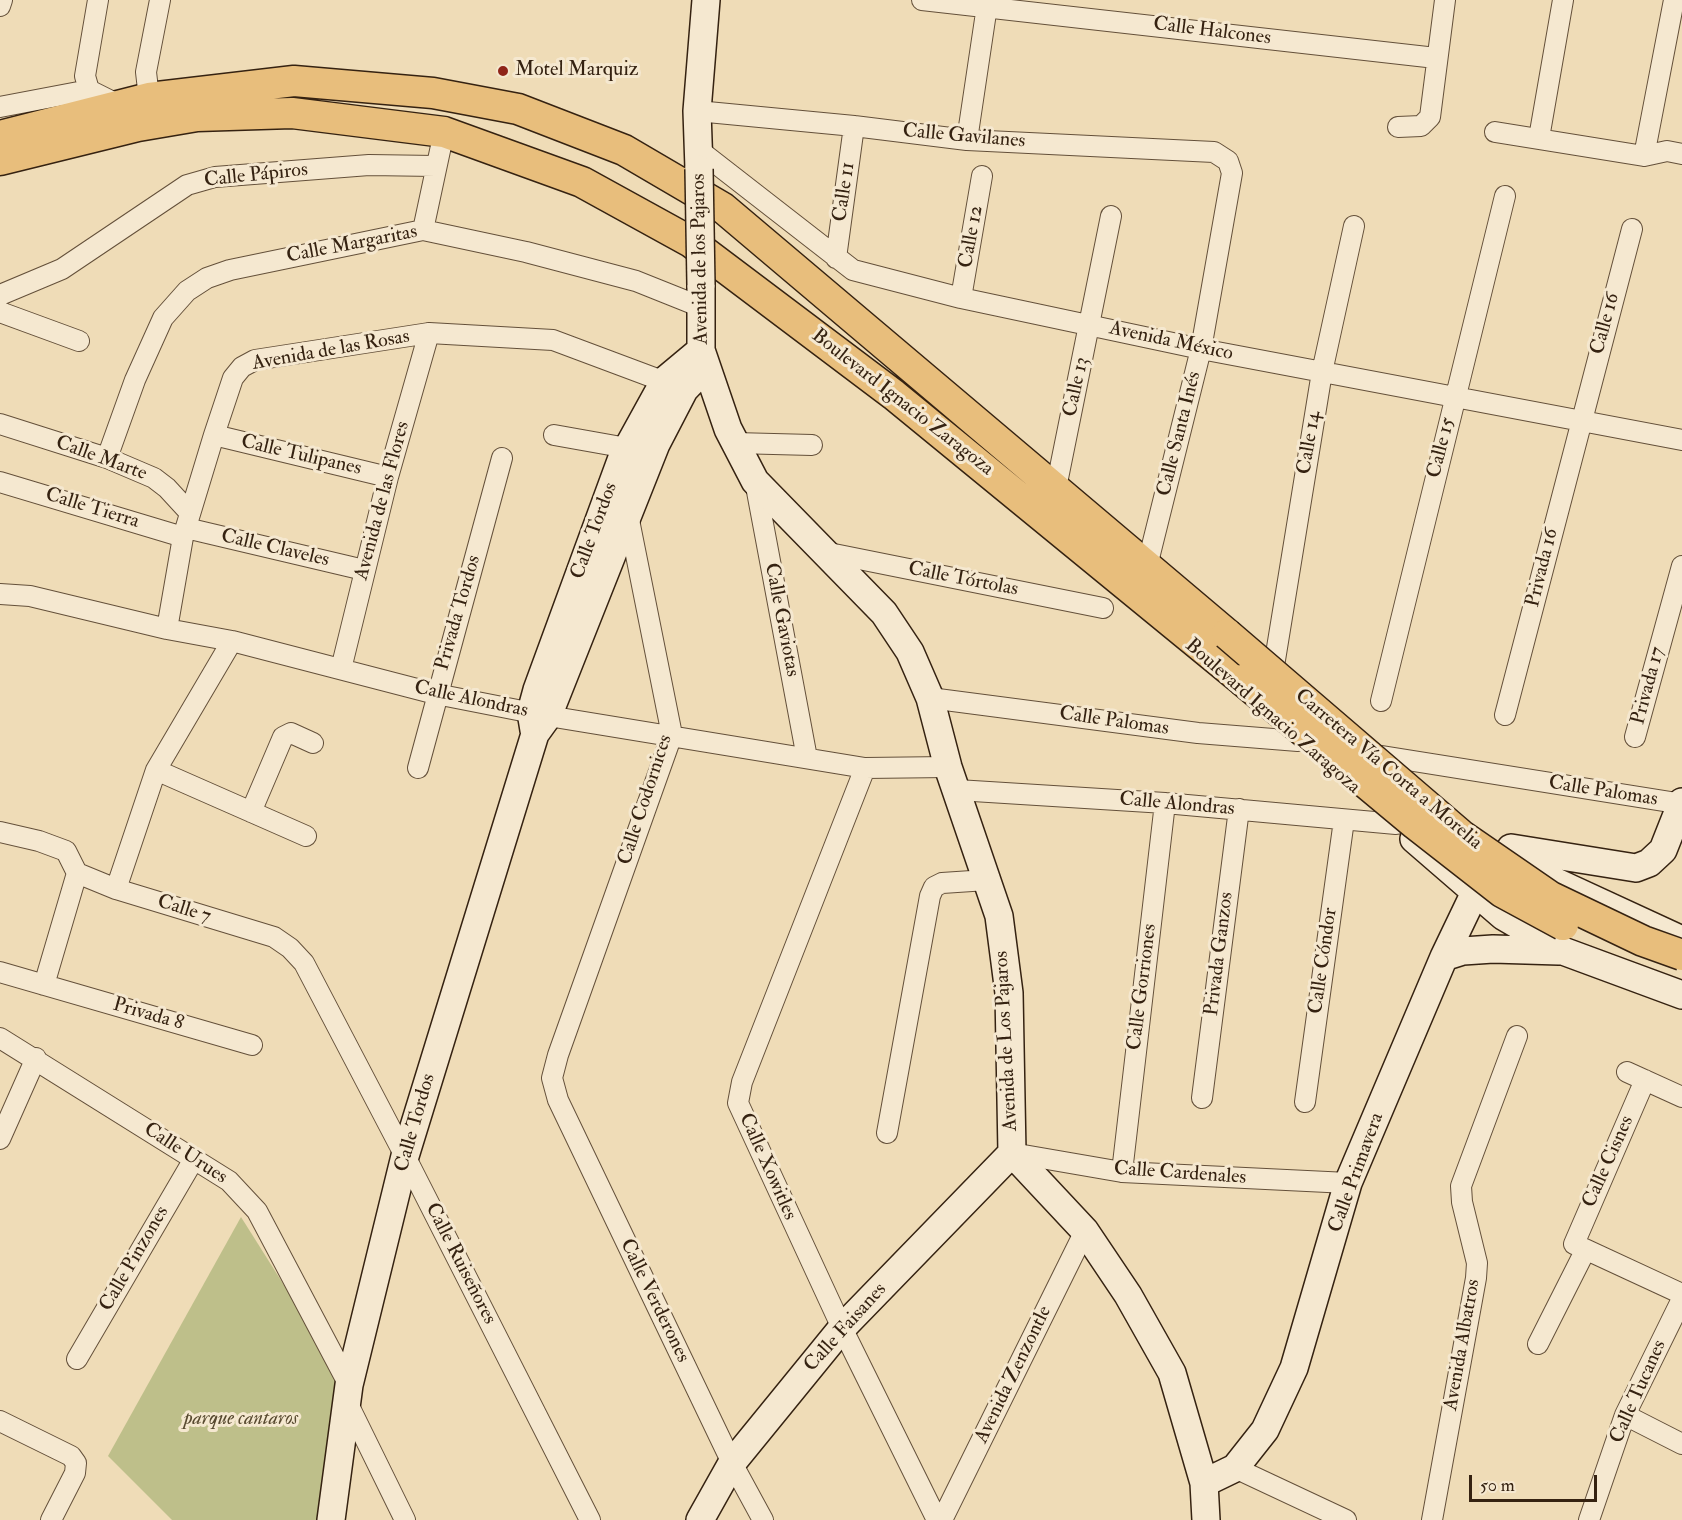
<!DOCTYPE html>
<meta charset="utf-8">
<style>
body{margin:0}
#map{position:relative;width:1682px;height:1520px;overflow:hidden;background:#efdcb7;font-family:"IM FELL Double Pica",serif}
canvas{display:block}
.scale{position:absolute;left:1469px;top:1475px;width:128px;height:27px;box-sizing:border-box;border:3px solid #352211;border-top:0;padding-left:8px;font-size:18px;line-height:21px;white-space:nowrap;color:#352211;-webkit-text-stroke:4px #f5e8d0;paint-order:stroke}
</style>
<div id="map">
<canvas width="1682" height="1520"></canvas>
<div class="scale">50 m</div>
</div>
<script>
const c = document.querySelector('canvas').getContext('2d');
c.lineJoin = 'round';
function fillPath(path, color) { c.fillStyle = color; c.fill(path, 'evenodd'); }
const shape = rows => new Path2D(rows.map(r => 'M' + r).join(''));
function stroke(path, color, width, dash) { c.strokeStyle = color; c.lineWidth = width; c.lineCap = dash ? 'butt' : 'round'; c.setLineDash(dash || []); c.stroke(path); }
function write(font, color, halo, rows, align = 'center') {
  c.font = font + ' "IM FELL Double Pica",serif'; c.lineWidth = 6; c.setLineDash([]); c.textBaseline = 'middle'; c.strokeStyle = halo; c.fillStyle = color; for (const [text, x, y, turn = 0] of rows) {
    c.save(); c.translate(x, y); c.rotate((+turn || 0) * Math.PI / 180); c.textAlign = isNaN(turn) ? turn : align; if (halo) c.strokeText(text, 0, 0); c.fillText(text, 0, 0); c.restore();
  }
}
const green = shape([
 [241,1217,347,1385,321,1520,172,1520,108,1456]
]);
const street = shape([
 [922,0,1436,58],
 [0,6,2,0],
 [89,90,85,76,98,0],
 [149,98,146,72,160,0],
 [0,107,89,90,119,105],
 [697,111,854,126,967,140,1214,152,1228,161,1232,173,1201,349,1147,566],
 [1398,127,1421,126,1430,117,1445,0],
 [1495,132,1644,156,1667,151,1682,154],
 [1539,138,1563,0],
 [967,140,987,6],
 [700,151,853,270,961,298,1201,349,1682,440],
 [1644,156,1674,0],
 [423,230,444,132],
 [836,258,854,126],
 [0,295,62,269,187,185,215,177,369,165,435,166],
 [961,298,982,176],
 [0,312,79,341],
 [0,424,107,458,154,478,167,488,190,513],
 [214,435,388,477],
 [554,435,627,448],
 [735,443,812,445],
 [107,458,135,380,163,318,187,291,207,278,230,270,423,230,526,252,636,281,701,307],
 [755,481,807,758],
 [0,482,183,537],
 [1056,488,1111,216],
 [628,515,672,735,558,1055,552,1078,558,1100,732,1463,763,1520],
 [186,528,364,570],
 [824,552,1103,608],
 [0,594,30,596,167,629,232,641,436,694,548,716,865,768,948,767],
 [167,629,183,537,214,435,233,378,242,367,255,360,429,333,553,340,676,386],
 [1275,660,1322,372,1354,226],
 [341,669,388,477,429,333],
 [930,698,1198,733,1298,741],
 [1381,701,1505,196],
 [1505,715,1632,229],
 [1635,737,1682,566],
 [1382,756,1682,804],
 [418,768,502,458],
 [865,768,742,1082,738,1103,842,1328,937,1520],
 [156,770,306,836],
 [957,790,1165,803,1396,824],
 [251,812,283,737,291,733,313,743],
 [0,832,39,841,66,851,77,873],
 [77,873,116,889,274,937,290,948,304,963,405,1156,590,1520],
 [116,889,156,770,232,641],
 [0,972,252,1045],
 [44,985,77,873],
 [0,1038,229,1181,257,1211,349,1385],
 [1627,1072,1682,1097],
 [1645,1080,1574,1244,1682,1294],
 [1202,1098,1239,809],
 [1305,1102,1344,820],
 [887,1133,930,896,934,887,942,883,987,880],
 [0,1139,36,1058],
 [1012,1153,1122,1172,1348,1183],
 [1122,1172,1165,803],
 [1538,1344,1585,1251],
 [77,1359,194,1159],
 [348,1404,405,1520],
 [1625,1415,1682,1444],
 [0,1421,71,1456,76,1463,75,1473,51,1520],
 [1235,1468,1346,1520],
 [942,1520,1085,1231],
 [1432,1520,1476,1278,1477,1263,1462,1202,1461,1186,1517,1036],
 [1589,1520,1625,1415,1682,1299]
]);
const secondary = shape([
 [699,169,697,111,706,0],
 [701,285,701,350,728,429,755,481,884,613,910,652,930,698,948,767,999,916,1009,993,1012,1153,1085,1231,1128,1295,1172,1373,1204,1483,1206,1520],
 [534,730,531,712,537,690,622,458,665,380,701,350],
 [1414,839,1503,916,1563,951,1682,995],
 [1511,848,1636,868,1649,863,1663,850,1682,802],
 [1519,859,1552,880,1682,940],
 [1444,957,1463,951,1493,949,1559,951],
 [1204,1483,1235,1468,1265,1430,1294,1368,1348,1183,1444,957,1491,859],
 [331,1520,349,1385,405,1156,535,734,548,716,656,444,684,390,706,367],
 [700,1520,732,1463,842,1328,1012,1153]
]);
const primary = shape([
 [0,136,149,98,294,81,433,93,518,109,624,150,723,208,1227,634],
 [0,160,138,126,197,116,292,113,444,132,582,182,691,242,894,395,1242,680]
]);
const secondaryBridge = shape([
 [699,169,701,285]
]);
const primaryBridge = shape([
 [1227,634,1461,835,1551,897,1643,941,1682,955],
 [1242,680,1415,824,1502,892,1563,925]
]);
const markers = [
 [503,71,6,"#8f2418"]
];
const streetNames = [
 ["Calle Halcones",1212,32,7],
 ["Calle Gavilanes",964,137,5],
 ["Calle Pápiros",256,176,-6],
 ["Calle 11",845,192,-82],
 ["Calle 12",972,237,-80],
 ["Calle Margaritas",352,245,-11],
 ["Avenida de los Pajaros",701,259,-91],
 ["Calle 16",1606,324,-75],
 ["Avenida México",1171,342,12],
 ["Avenida de las Rosas",331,351,-10],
 ["Calle 13",1077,387,-78],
 ["Boulevard Ignacio Zaragoza",902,403,38],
 ["Calle Santa Inés",1180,434,-76],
 ["Calle 14",1310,443,-81],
 ["Calle 15",1442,448,-76],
 ["Calle Tulipanes",301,456,13],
 ["Calle Marte",101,459,20],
 ["Avenida de las Flores",383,501,-75],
 ["Calle Tierra",92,509,17],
 ["Calle Tordos",595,531,-70],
 ["Calle Claveles",275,549,13],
 ["Privada 16",1543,568,-76],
 ["Calle Tórtolas",963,580,11],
 ["Privada Tordos",459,613,-74],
 ["Calle Gaviotas",781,620,79],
 ["Privada 17",1649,686,-75],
 ["Calle Alondras",471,700,12],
 ["Boulevard Ignacio Zaragoza",1272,717,41],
 ["Calle Palomas",1114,722,8],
 ["Carretera Vía Corta a Morelia",1388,770,40],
 ["Calle Palomas",1603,792,9],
 ["Calle Codornices",646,800,-72],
 ["Calle Alondras",1177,805,5],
 ["Calle 7",184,910,17],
 ["Privada Ganzos",1220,954,-83],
 ["Calle Cóndor",1324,961,-82],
 ["Calle Gorriones",1143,987,-83],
 ["Privada 8",148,1015,16],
 ["Avenida de Los Pajaros",1007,1041,-93],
 ["Calle Tordos",416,1123,-74],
 ["Calle Urues",185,1154,33],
 ["Calle Cisnes",1609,1162,-66],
 ["Calle Xowitles",767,1167,66],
 ["Calle Primavera",1357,1173,-70],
 ["Calle Cardenales",1180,1174,4],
 ["Calle Pinzones",135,1259,-60],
 ["Calle Ruiseñores",460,1264,63],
 ["Calle Verderones",654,1301,64],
 ["Calle Faisanes",846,1328,-48],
 ["Avenida Albatros",1463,1345,-80],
 ["Avenida Zenzontle",1014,1375,-64],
 ["Calle Tucanes",1639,1392,-66]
];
const poiNames = [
 ["Motel Marquiz",515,71]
];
const parkNames = [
 ["parque cantaros",241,1420]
];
fillPath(green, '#bebf8a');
stroke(street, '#64503a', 22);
stroke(secondary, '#352211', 30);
stroke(primary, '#352211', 33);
stroke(street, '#f5e8d0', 20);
stroke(secondary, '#f5e8d0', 27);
stroke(primary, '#e8be7c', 30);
stroke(secondaryBridge, '#352211', 30, []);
stroke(primaryBridge, '#352211', 33, []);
stroke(secondaryBridge, '#f5e8d0', 27);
stroke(primaryBridge, '#e8be7c', 30);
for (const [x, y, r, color] of markers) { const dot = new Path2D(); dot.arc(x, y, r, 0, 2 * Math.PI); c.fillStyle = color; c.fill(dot); stroke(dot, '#f5e8d0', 2); }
write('20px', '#352211', '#f5e8d0', streetNames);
write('20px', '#352211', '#f5e8d0', poiNames, 'left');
write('italic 20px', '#57492f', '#f5e8d0', parkNames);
</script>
